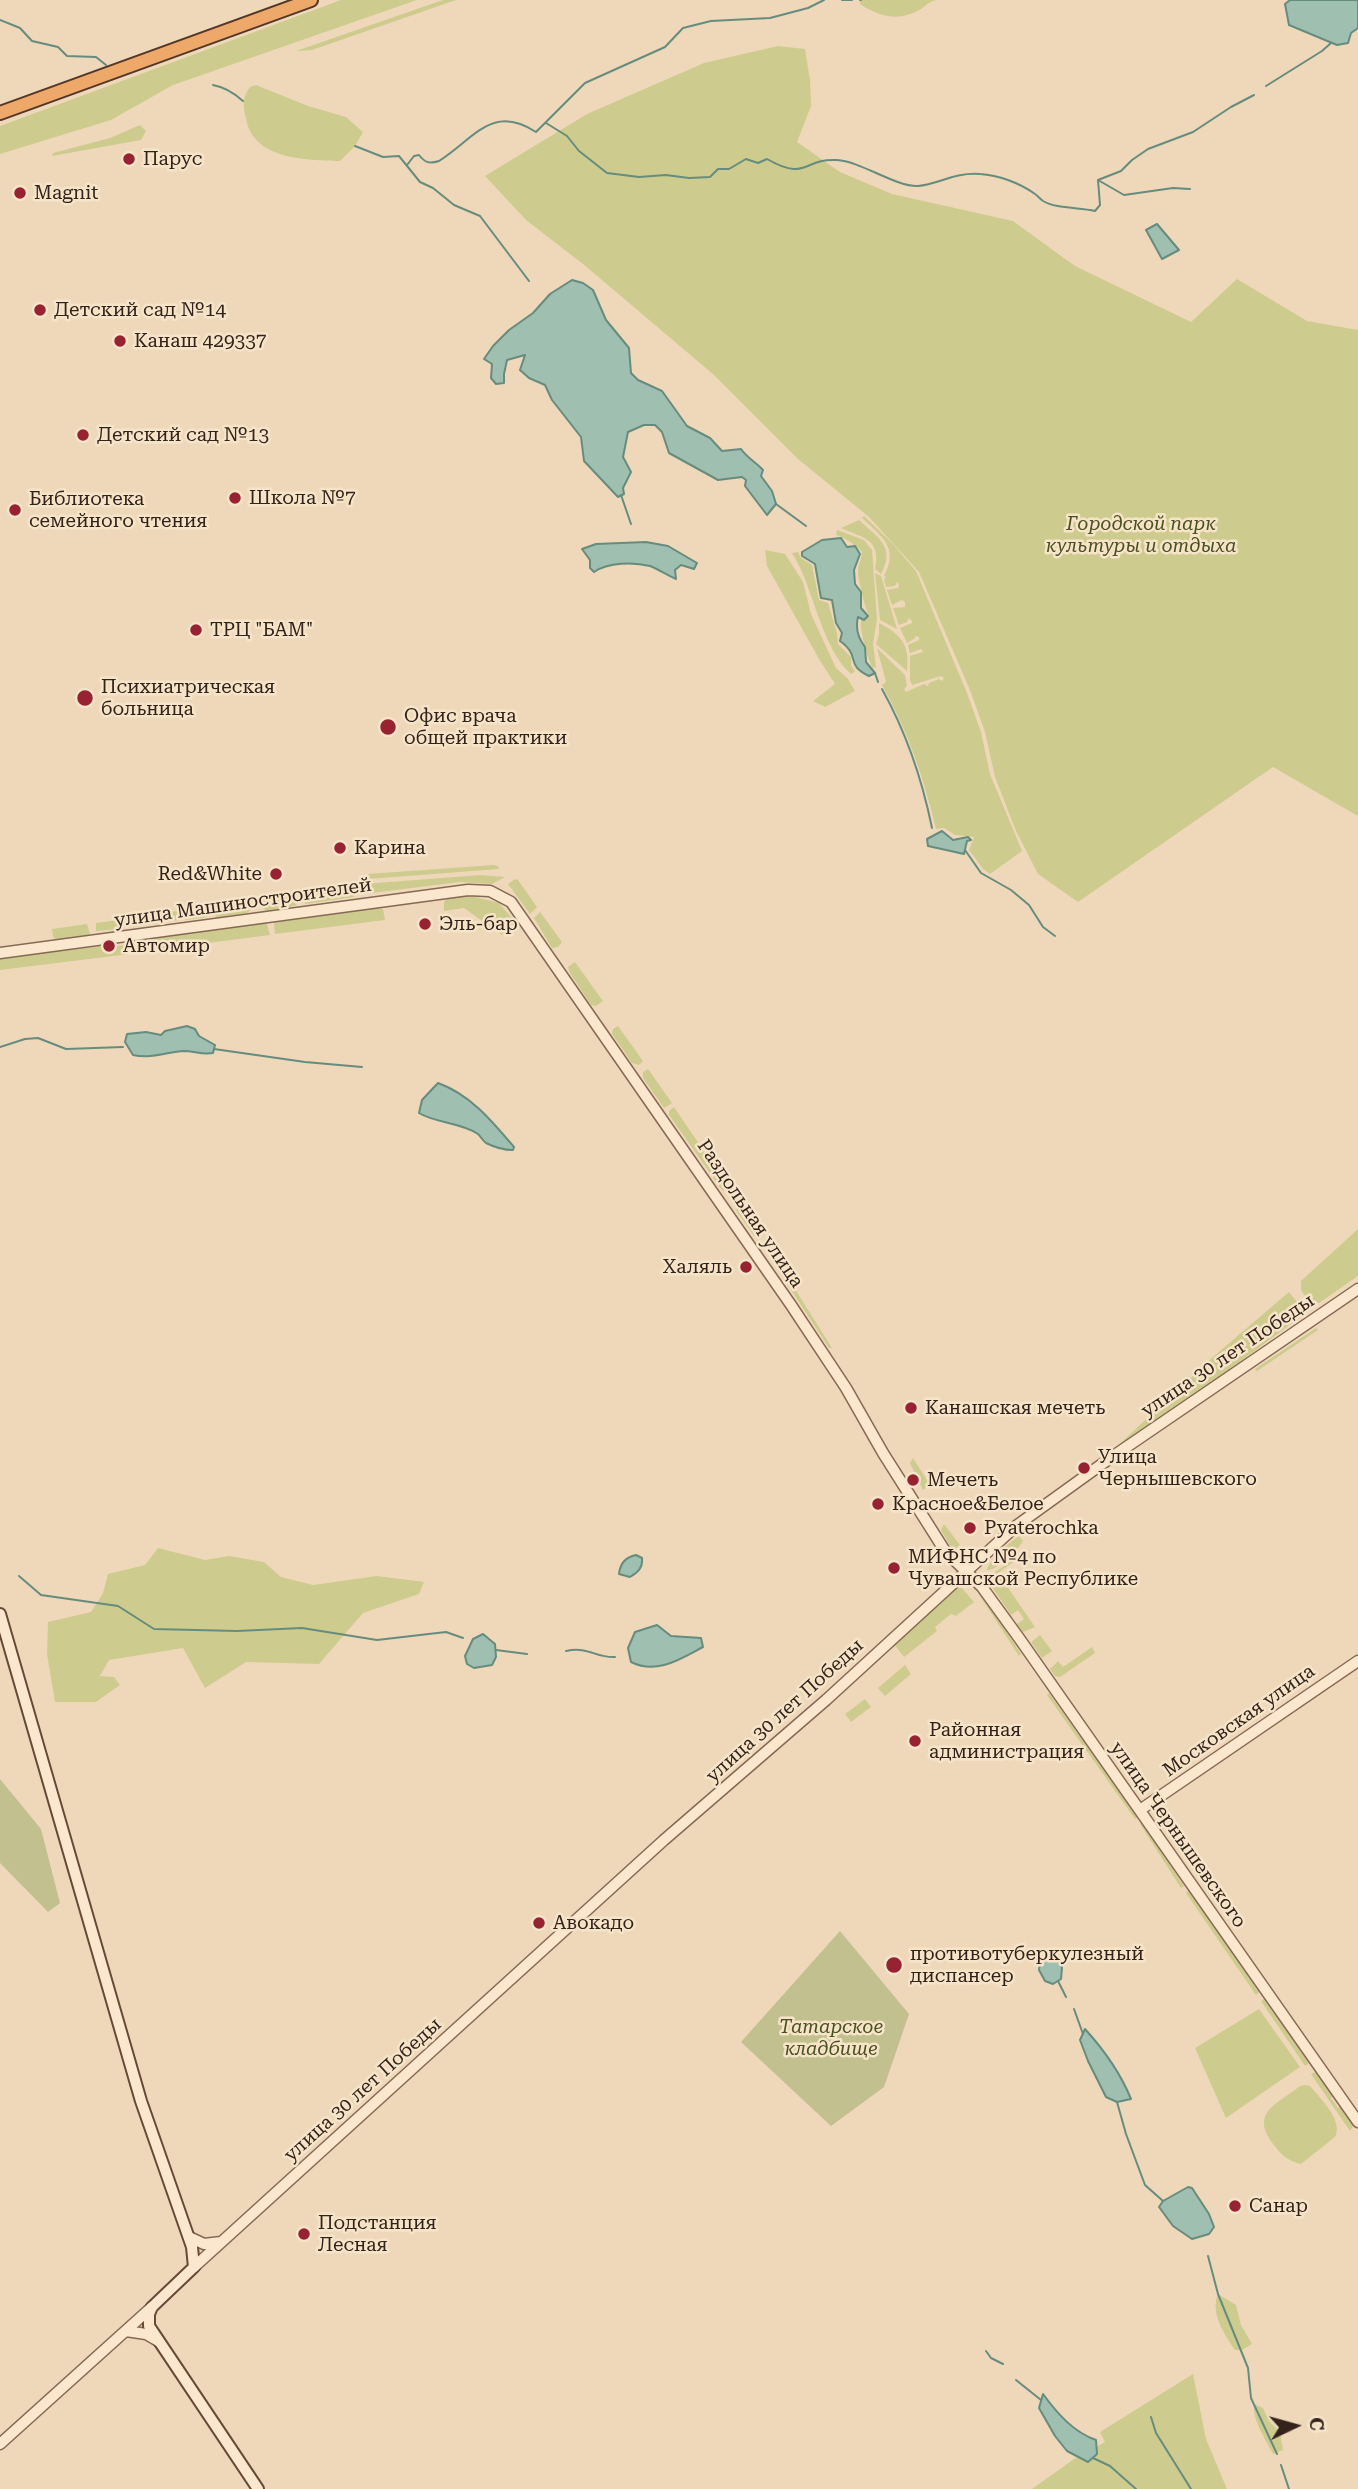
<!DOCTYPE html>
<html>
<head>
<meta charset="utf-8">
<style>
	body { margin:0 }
	#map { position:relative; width:1358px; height:2489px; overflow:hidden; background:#efd8ba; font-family:"Roboto Serif",serif }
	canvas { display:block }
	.north { position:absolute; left:1260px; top:2391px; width:70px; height:70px; -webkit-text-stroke:5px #f6e4c9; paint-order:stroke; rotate:85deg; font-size:19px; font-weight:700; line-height:28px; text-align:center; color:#34231a }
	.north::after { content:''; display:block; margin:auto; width:24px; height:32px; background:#34231a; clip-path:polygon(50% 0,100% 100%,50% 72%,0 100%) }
</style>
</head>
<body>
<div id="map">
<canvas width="1358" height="2489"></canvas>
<div class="north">С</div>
</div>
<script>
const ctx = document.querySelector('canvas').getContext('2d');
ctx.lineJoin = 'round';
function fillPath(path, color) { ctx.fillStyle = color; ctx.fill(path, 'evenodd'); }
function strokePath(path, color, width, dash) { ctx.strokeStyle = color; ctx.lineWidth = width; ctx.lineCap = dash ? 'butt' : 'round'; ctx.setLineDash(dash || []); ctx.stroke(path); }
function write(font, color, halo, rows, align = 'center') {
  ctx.font = font + ' "Roboto Serif",serif'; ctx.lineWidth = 5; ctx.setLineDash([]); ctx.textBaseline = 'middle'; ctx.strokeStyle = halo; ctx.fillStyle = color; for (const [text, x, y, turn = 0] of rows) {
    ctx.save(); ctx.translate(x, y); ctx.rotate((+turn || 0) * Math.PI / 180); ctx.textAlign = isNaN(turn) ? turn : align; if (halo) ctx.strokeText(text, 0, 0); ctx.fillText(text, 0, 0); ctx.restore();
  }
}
fillPath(new Path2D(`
	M341,0h76l-244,85 -62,35 -111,34v-28z
	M443,0h13l-144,50 -16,1z
	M859,0h77c-8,2 -9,5 -15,9 -22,13 -40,8 -60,-4z
	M778,46l27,3 5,31 1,26 -14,36 43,30 52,22 121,27 62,45 116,56 46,-43 70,42 51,9v486l-85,-49 -195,135 -40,-28 -22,-43 -21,-54 -10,-45 -15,-42 -51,-118 -50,-55 -71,-58 -84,-84 -131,-111 -57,-44 -41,-44 102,-62 117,-51z
	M256,85l52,21 38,11 17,15 -8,14 -15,15c-34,-1 -86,-1 -94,-42 -3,-13 -4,-21 4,-32z
	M140,125l6,6 -5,9 -89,16 1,-3 57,-15z
	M864,516l29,28 23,27 51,122 14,39 9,42 32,77 -32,23 -7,-5 -14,-19 5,-13 -19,-2 -11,-7 -8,1c-12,-50 -28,-98 -54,-144l4,-3 -9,-34 28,27 2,11 -3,3 2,3 18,-8 4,2 1,-3 10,-4 3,2 2,-3 -3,-2 -29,9 -2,-5v-24l13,-4 -2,-3 -11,4 -2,-8 11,-5v-3l-3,-1 -2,3 -7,4 -7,-15 12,-5v-2l-3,-3 -2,4 -8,3 -6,-17 12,-1v-5l-3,-2 -10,5 -5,-15 11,-2 1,-3 -2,-3 -2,4 -9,1 -2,-7 2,-3 -2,-1c15,-29 -2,-39 -22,-58z
	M859,520c19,18 37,26 22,54l-6,-5c6,-30 -11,-31 -34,-41z
	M837,530l27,10 8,10 5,69 -4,25 3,23 -3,1c-5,-6 -14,-40 -12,-48l4,1 4,-6c-4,-6 -12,-39 -11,-46 1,-7 4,-11 4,-17 -3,-5 -20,-16 -26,-17z
	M765,550l20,4 18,28 8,32 25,54 12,11 7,12 -30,16 -12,-6 22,-17 -16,-25 -52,-93z
	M798,552l3,6 11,7 7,35 9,3 9,30 1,11 13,13v8l4,7 -4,2c-30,-26 -37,-87 -59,-121z
	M875,573l6,3 16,53 -17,-9z
	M879,623c22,11 31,22 28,48l-31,-27 3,-10z
	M493,865l5,1 1,3 -131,10v-5z
	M481,875l24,2 -13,7 -32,-2 -96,12 -1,-10z
	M515,879l3,1 19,27 -7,7 -22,-30z
	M353,885l1,12 -48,7 -3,-2 -2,-9z
	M295,894l2,10 -3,2 -28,5 -5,-5 -1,-8z
	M467,895l32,8 17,20 -14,12 -38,-27 -20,3v-9l4,-5z
	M252,900l1,8 -6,5 -29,5 -5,-4 -1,-8z
	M206,907l2,10 -23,3v-5l5,-1v-4z
	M378,908l5,1 2,11 -110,14 -1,-11 4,-1z
	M178,911l1,9 -47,7 -1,-10z
	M540,912l22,30 -4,5 -6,1 -18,-30z
	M126,919v5h-6l1,5 -25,2v-8z
	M264,923l3,1 3,11 -124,16 -2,-7 3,-5z
	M87,924l3,10 -4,3 -29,3 -4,-3 -1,-8z
	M134,944l2,1 2,8 -138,17v-12l103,-12 7,4 6,-4z
	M575,962l28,39 -7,5 -5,-1 -21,-32 -2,-6z
	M618,1026l25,35 -4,4 -7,-2 -20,-29 1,-5z
	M648,1069l24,34 -8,5 -21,-30v-6z
	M674,1107l55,81 -3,3 -4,-1 -53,-75v-4z
	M741,1201l20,34 -7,1 -18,-26z
	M1358,1229v47l-39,27h-9l-9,-13v-9z
	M783,1270l49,78h-3l-49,-75z
	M1289,1292l13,16 1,7 -124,92 -67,44 102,-95z
	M1316,1328l2,2 -61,41 -2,-2z
	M913,1458l17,27 -7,5 -13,-27z
	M944,1524l16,21 -7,6 -12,-21z
	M1019,1536l4,5c-7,11 -23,28 -36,29 1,-9 23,-28 32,-34z
	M158,1548l47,12 24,-4 35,6 17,15 32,8 64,-9 47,6 -5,12 -56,19 -44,51 -73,-2 -41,26 -22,-40 -74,12 -9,16 14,1 6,8 -24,17h-41l-8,-48 1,-32 43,-10 12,-19 5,-19 37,-9z
	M1014,1559l1,2 -17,12 37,54 -12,5 -6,-8 7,-5 -6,-9 -7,5 -21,-31 5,-12z
	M958,1587l4,1 12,14 -18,14 -5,-2 -16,13 2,4 -33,26 -10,-13z
	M981,1592l40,62 -2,2 -41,-63z
	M1040,1635l12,16 -10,7 -11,-16z
	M1092,1647l3,6 -35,24 -5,-1 -5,-7 8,-8 5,6z
	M905,1665l6,9 -26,22 -7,-8z
	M1049,1693l89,124 -3,2 -88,-124z
	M865,1699l6,8 -20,15 -6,-8z
	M1142,1823l42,63 -3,2 -41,-64z
	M1190,1889l69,103 -3,3 -70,-102z
	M1264,1999l45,64 -4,3 -44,-65z
	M1259,2009l41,58 -74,51 -31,-70z
	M1315,2072l18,24 -2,2 7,10 2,-1 13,19 -3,5 -39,-57z
	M1305,2085l5,1c10,12 34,35 25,51l-34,27c-13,-3 -20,-9 -27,-19 -25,-32 2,-40 26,-59z
	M1218,2294l18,11 5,20 11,19 -10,6h-7c-11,-16 -25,-37 -17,-56z
	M1193,2374l13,65 21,50h-195l42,-30 31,-17 -5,-10z
	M1254,2404l9,4 6,13 11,11 3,18 -10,4c-7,-14 -21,-34 -19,-50z`), '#cdcc8e');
fillPath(new Path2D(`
	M0,1779l41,50 19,74 -12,9 -48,-49z
	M840,1931l69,83 -25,73 -53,39 -90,-84z`), '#c1c08e');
const water = new Path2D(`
	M1290,0h68v28l-7,5 -3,10 -11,2 -48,-20 -4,-21z
	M1157,224l22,26 -17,9 -16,-29z
	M572,280l11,3 10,7 13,30 23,28 2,25 7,7 24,11 25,35 23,12 12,13 19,-2c6,9 15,13 22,21l-2,6 11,15 4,13 -9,11 -22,-29 1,-6 -4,-3 -24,3 -49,-27 -7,-21 -7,-7h-11l-16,7 -5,25 8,15 -8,16 1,6 -6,3 -34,-36 -3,-24 -29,-37 -7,-15 -16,-7 -9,-8 5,-15 -18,5 -3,14v9l-8,1 -5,-6 1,-14 -8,-5 9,-13 16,-16 24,-17 17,-19z
	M841,538l6,9 8,-1 5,8 -6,16 1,14 6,8v16l7,8 -4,4 -6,-3c-3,12 0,21 7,30l1,15 9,11 -6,3c-25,-12 -7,-19 -29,-35l2,-8 -6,-10 -4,-23 -11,-2 -6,-34 -13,-8v-4l20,-12z
	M646,542l22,4 29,17 -3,6 -13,-4 -6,5 1,9c-9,-4 -18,-10 -26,-13 -16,-4 -42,-4 -56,6l-4,-4v-8l-8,-11 14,-5z
	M942,831l11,9 15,-3 3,3 -4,1 -3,13 -36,-8 -1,-7z
	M187,1026l8,3 4,7 16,9 -2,8c-11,2 -19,-2 -29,-2 -17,1 -33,8 -51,4l-8,-13 2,-8 19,-2 15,3 4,-4z
	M438,1083c33,12 54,38 76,64l-1,3c-9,0 -19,-3 -27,-7 -3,-2 -5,-6 -8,-9 -15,-11 -43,-11 -59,-21l3,-13z
	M636,1555l6,3c1,10 -4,14 -12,19l-11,-3c1,-11 7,-17 17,-19z
	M657,1625l14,11 30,2 2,9c-23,12 -46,28 -72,15l-3,-14 7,-16z
	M483,1634l12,10 1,13 -4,8 -18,3 -7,-4 -2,-8 8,-17z
	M1048,1955h6l8,12 -1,12 -8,5 -8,-3 -6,-11 1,-8z
	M1085,2029c20,22 35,43 46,70l-14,3 -11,-5 -18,-36 -8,-21z
	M1188,2187l4,1 17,26 5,13 -5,7 -17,5 -19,-13 -14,-19 4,-6z
	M1043,2394c14,19 30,38 53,46l1,14 -9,8 -21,-11 -12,-15 -16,-28z`);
fillPath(water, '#9fbfb1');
strokePath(water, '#668c7e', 2);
strokePath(new Path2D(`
	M842,0h10
	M860,0h1
	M0,20l20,8 12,13 26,6 9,9 29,1 10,8
	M213,85c12,2 21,8 30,16
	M1266,86l56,-35 9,-8
	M546,123l21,13 12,15 28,22 32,4 27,-2 23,3 21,-1 8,-8h11l17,-10 12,4 9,-4c40,23 36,-1 70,1 23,1 59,27 81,26 21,-2 37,-14 62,-12 18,1 40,9 55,20 3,2 5,5 8,7 13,8 37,6 52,10l5,-6 -2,-25 23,-9 11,-11 16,-11 45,-17 38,-25 23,-12
	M355,146l28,11 16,-1 21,26 13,6 21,17 26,11 49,65
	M407,165l7,-9 5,-1c6,8 11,9 20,6 35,-22 53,-58 97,-29l49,-49 80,-36 18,-19 28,-7 59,-3 38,-10 16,-8
	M1098,180l26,15 49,-7 17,1
	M621,495l10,29
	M776,504l30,22
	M875,673l3,9
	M882,689c24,43 40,90 50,139
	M965,850l16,23 30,17 18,15 14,22 12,9
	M0,1047l25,-8 13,-1 28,11 57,-2
	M214,1049l91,13 57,5
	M19,1576l22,19 77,11 36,23 83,2 65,-3 75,12 69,-8 17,6
	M496,1650l31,4
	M566,1651c23,-5 29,7 49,6
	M1058,1981l8,16
	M1074,2009l9,25
	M1117,2102l9,32 19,51 18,16
	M1208,2256l10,38 30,74 3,30 26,56
	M986,2351l5,7 12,6
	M1016,2380l25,20
	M1151,2417l5,16 35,56
	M1093,2458l17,8 26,23
	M1281,2465l8,24`), '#668c7e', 2);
const tertiary = new Path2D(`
	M0,953l468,-63 22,1 21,11 280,403 55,83 37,65 62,98 37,36 37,51 339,484
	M1140,1810l218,-149
	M189,2237l15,7 17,-2
	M194,2267l470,-427 162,-140 190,-174 93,-67 249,-170
	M126,2331l20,3 12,7
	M0,2444l152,-137`);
const secondary = new Path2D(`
	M0,1614l141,487 51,146 2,20 -42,40 -3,7v12l109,163`);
const trunk = new Path2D(`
	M0,113l311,-113`);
strokePath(tertiary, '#866854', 13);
strokePath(secondary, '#674937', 14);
strokePath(trunk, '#533729', 16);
strokePath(tertiary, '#fae7cd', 10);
strokePath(secondary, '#fae7cd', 10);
strokePath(trunk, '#eea869', 12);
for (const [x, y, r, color] of [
	[129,159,7,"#972232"],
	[20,193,7,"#972232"],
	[40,310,7,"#972232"],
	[120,341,7,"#972232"],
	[83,435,7,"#972232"],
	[235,498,7,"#972232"],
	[15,510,7,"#972232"],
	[196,630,7,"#972232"],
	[85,698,9,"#972232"],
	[388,727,9,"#972232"],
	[340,848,7,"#972232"],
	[276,874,7,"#972232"],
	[425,924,7,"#972232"],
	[109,946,7,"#972232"],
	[746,1267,7,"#972232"],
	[911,1408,7,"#972232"],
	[1084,1468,7,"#972232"],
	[913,1480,7,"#972232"],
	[878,1504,7,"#972232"],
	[970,1528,7,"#972232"],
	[894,1568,7,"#972232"],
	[915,1741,7,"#972232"],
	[539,1923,7,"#972232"],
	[894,1965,9,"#972232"],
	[1235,2206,7,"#972232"],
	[304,2234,7,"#972232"]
]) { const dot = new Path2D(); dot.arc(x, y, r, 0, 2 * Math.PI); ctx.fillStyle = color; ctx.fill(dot); strokePath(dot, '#f6e4c9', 2.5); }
write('19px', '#34231a', '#f6e4c9', [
	["Парус",143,159],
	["Magnit",34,193],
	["Детский сад №14",54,310],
	["Канаш 429337",134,341],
	["Детский сад №13",97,435],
	["Школа №7",249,498],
	["Библиотека",29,499],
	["семейного чтения",29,521],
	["ТРЦ \"БАМ\"",210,630],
	["Психиатрическая",101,687],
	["больница",101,709],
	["Офис врача",404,716],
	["общей практики",404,738],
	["Карина",354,848],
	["Red&White",262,874,"right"],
	["Эль-бар",439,924],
	["Автомир",123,946],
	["Халяль",732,1267,"right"],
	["Канашская мечеть",925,1408],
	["Улица",1098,1457],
	["Чернышевского",1098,1479],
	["Мечеть",927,1480],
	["Красное&Белое",892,1504],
	["Pyaterochka",984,1528],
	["МИФНС №4 по",908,1557],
	["Чувашской Республике",908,1579],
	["Районная",929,1730],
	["администрация",929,1752],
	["Авокадо",553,1923],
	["противотуберкулезный",910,1954],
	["диспансер",910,1976],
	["Санар",1249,2206],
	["Подстанция",318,2223],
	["Лесная",318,2245]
], 'left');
write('italic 19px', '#4b521f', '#f6e4c9', [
	["Городской парк",1141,524],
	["культуры и отдыха",1141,546],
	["Татарское",831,2027],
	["кладбище",831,2049]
]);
write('19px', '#34231a', '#f6e4c9', [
	["улица Машиностроителей",243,903,-8],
	["Раздольная улица",750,1214,56],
	["улица 30 лет Победы",1228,1356,-34],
	["улица 30 лет Победы",785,1711,-42],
	["Московская улица",1239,1721,-35],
	["улица Чернышевского",1178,1835,55],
	["улица 30 лет Победы",363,2090,-42]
]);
</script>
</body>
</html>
